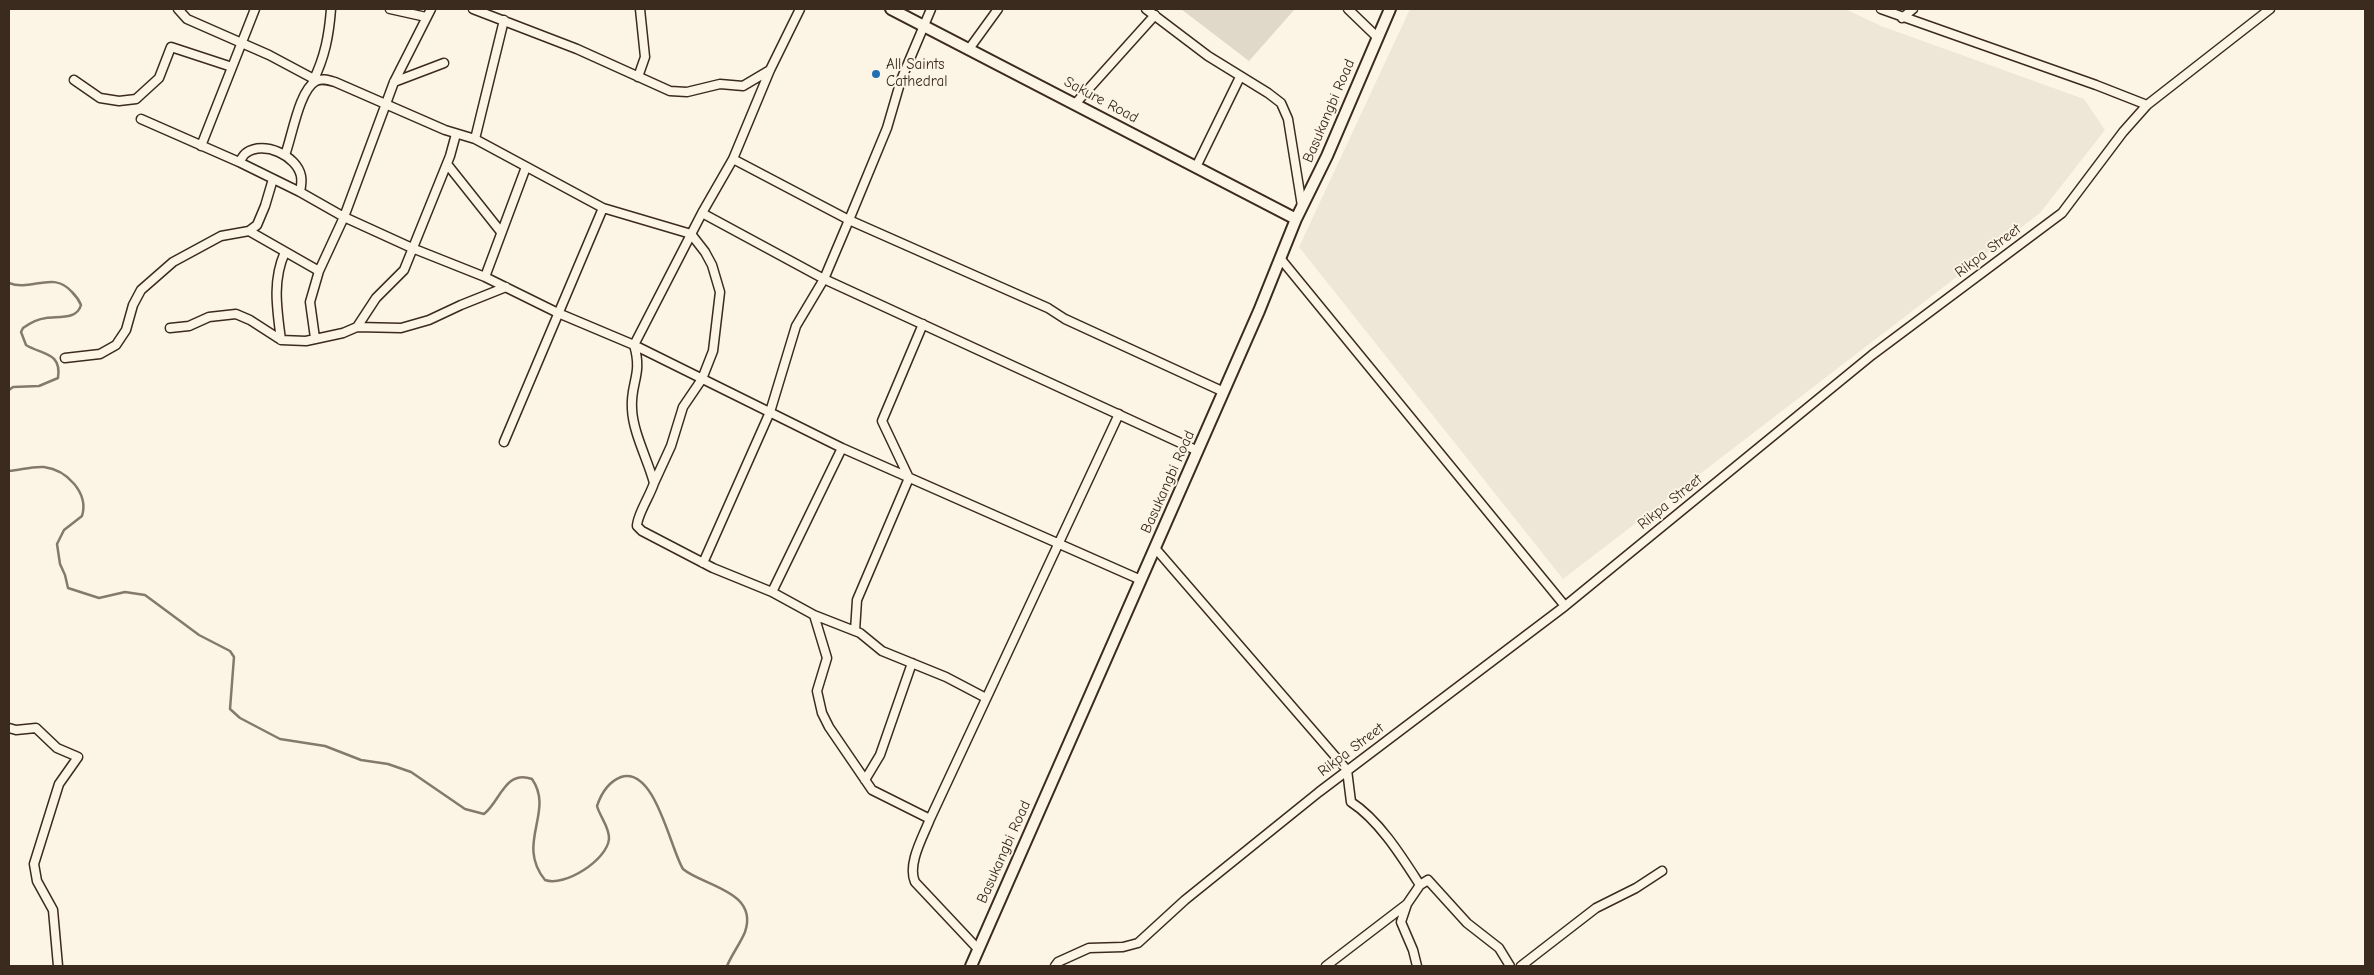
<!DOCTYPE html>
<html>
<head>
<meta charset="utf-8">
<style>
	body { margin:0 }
	#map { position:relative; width:2374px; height:975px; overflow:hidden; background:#fcf5e5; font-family:"Comic Neue",sans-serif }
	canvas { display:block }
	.frame { position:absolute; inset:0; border:10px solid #3b2a1e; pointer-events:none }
</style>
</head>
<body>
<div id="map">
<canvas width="2374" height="975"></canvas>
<div class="frame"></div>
</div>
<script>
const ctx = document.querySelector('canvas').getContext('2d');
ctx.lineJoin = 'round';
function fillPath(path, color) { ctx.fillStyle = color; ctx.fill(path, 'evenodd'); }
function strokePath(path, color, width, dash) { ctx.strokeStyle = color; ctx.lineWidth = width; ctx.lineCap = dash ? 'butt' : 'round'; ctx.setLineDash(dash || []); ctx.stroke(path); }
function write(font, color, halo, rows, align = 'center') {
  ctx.font = font + ' "Comic Neue",sans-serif'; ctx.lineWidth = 4; ctx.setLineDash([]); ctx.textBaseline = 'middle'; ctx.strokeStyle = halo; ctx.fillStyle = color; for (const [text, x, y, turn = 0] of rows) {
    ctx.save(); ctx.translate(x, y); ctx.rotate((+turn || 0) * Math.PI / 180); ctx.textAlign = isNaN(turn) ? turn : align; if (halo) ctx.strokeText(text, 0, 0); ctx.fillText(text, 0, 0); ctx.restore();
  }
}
fillPath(new Path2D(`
	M1410,9h435l36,17 203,73 21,31 -65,83 -477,366 -264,-332z`), '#eee6d6');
fillPath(new Path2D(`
	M1181,9h114l-46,52z`), '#e0d8c8');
strokePath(new Path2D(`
	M9,283c22,9 44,-13 63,9 4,4 7,8 9,13 -4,15 -23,11 -35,13 -8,1 -16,5 -23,10l-2,4 5,13c16,10 36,7 32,33l-19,8 -26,1 -4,3
	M9,471c12,-1 23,-5 35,-4 23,3 45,26 38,49l-18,14 -7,14 3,20 5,11 3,13 31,10 26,-6 20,3 54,40 31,16 4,6 -4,52 10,9 40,21 45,7 36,14 27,4 23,8 54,37 19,5c16,-12 21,-45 48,-35 23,33 -17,64 13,101 20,7 62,-20 64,-41 1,-11 -9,-22 -12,-33 4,-12 11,-24 24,-29 34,-11 49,71 62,92 20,17 76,22 62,63 -5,12 -13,22 -18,34`), '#85796b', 2.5);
const street = new Path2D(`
	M178,9l9,10 82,36 45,24
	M390,9l36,8
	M473,9l104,40 93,42 17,1 33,-8 23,2 27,-16
	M800,9l-30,61 -37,89 -31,54 -68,132c9,30 -4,38 -2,64 1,24 16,51 22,74 -4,13 -17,32 -17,43l5,5 71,37 59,24 42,23 46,18 22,18 64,26 40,21
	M1146,9l62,47 60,37 13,10 7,16 14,87
	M1348,9l29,28
	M1881,9l215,76 51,20
	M1902,18l11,-9
	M969,49l29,-40
	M638,77l7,-20 -5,-48
	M74,80l26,18 19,3 17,-2 23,-21 12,-31 61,20
	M313,81c12,-24 16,-46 18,-72
	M394,82l50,-19
	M1075,104l80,-89
	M141,119l98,43 61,30 44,25 68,31 73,29 73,36 76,32 208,103 299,132
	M475,139l29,-119
	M201,146l54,-137
	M285,155c7,-18 14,-65 31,-74 6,-3 12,-1 19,1l110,48 30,9 128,69 88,26 14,18 7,13 8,27 -7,59 -11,28 -19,28 -12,39 -17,37
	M733,159l116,61 199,88 17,11 159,73
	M239,162c2,-2 4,-7 7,-9 18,-13 51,3 55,23 1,5 0,11 -1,16
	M447,164l54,68
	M1196,167l44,-90
	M702,213l122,66 374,172
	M249,231l70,40
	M1280,258l285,348
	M485,277l41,-110
	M357,327l19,-29 28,-28 46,-114 6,-22
	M170,328l19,-2 20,-9 27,-3 14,6 31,20 25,1 37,-8 14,-6 44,1 28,-8 32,-15 45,-18
	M315,338l-5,-36 9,-31 25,-54 50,-135 37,-73
	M281,340c-4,-31 -9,-59 4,-88
	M65,358l35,-4 16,-9 10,-15 7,-25 8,-15 32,-28 48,-26 28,-5 8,-6 8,-19 8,-27
	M504,442l99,-234
	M1155,548l192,222 4,32c28,18 51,55 69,83l-13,19 -6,18 12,28 4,16
	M703,563l67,-151 26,-86 28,-47 25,-59 38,-92 14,-48 30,-71
	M772,592l70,-144
	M814,615l13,43 -10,33 5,22 7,14 43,63 58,29c-7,18 -23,45 -15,63l63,67
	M855,631l2,-31 52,-122 -27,-57 41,-97
	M9,728l7,2 20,-2 21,20 21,9 -19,27 -25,80 3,17 16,29 5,56
	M865,780l15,-25 32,-92
	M930,819l189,-405
	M1420,885l8,-5 39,43 32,25 11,18
	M1055,966l3,-4 31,-14 34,-1 15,-4 47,-43 134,-108 246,-186 307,-251 190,-142 61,-81 24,-27 123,-96
	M1326,966l81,-62
	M1521,966l75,-58 40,-20 26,-17`);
const secondary = new Path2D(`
	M891,9l405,210
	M971,966l288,-655 37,-92 31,-63 63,-147`);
strokePath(street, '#3b2a1e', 11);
strokePath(secondary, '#3b2a1e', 14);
strokePath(street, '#fcf5e5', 8);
strokePath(secondary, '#fcf5e5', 10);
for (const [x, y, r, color] of [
	[876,74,5,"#1f6fb2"]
]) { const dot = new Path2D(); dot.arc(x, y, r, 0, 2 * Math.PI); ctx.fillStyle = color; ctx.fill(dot); strokePath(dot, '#fcf5e5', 2); }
write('15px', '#3b2a1e', '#fcf5e5', [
	["All Saints",886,65],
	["Cathedral",886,82]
], 'left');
write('15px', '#3b2a1e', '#fcf5e5', [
	["Sakure Road",1101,100,28],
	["Basukangbi Road",1329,111,-67],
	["Rikpa Street",1988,251,-37],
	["Basukangbi Road",1168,482,-66],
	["Rikpa Street",1670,502,-39],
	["Rikpa Street",1351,750,-37],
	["Basukangbi Road",1004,852,-66]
]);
</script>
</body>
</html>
